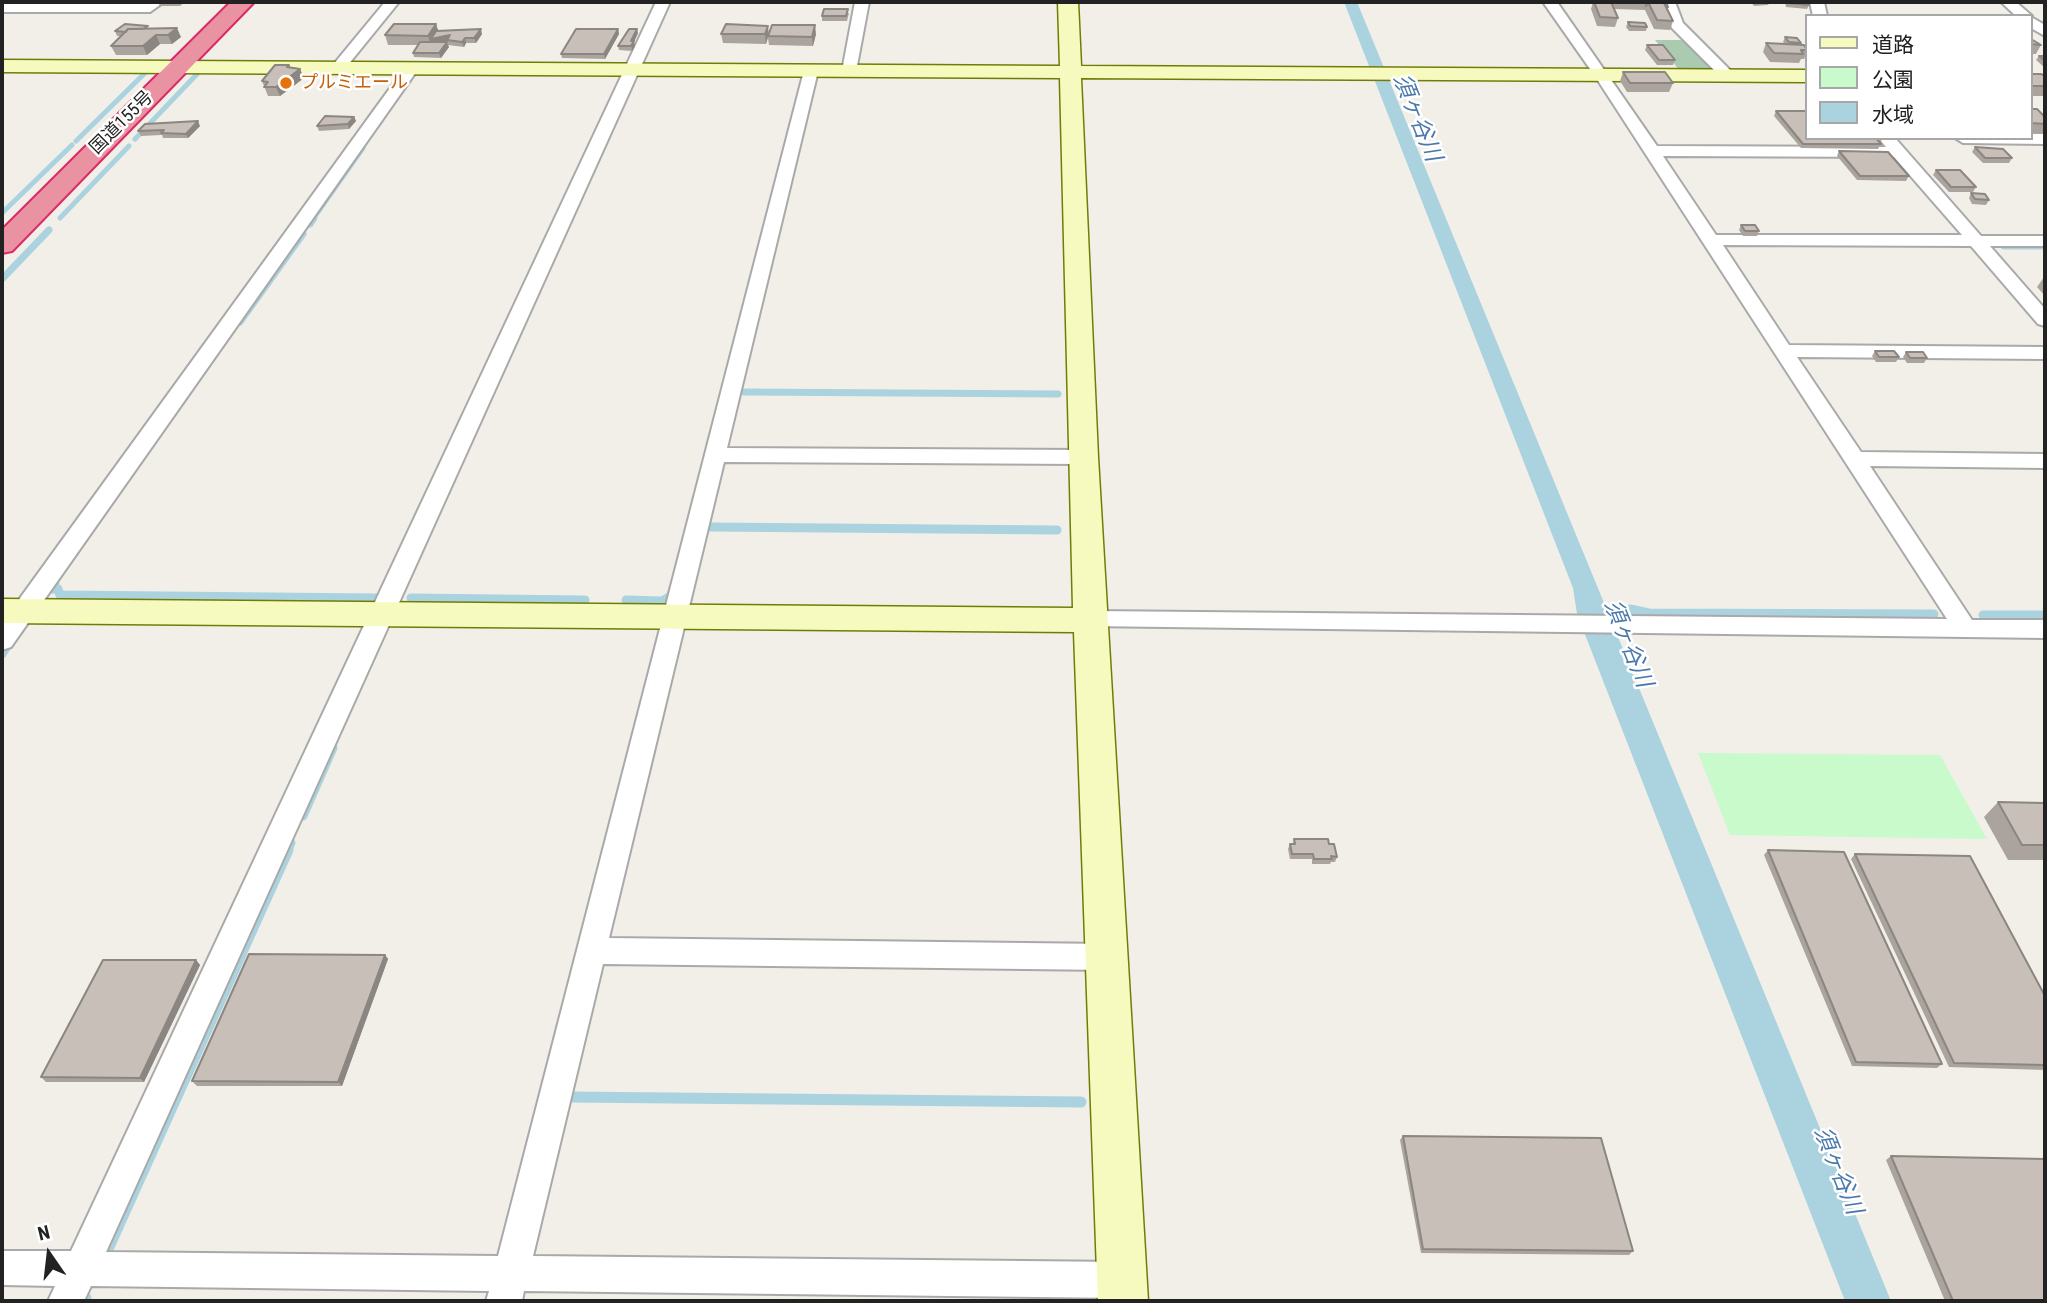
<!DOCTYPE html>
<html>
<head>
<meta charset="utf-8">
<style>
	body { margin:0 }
	#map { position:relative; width:2047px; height:1303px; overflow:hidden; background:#f2efe9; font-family:"Roboto Condensed","Noto Sans JP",sans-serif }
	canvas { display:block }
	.frame { position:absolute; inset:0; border:4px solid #222; pointer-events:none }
	.legend { position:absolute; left:1805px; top:14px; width:228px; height:126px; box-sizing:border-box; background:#fff; border:2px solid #a7a7a7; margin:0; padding:9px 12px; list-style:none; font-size:21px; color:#222 }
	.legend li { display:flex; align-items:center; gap:14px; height:35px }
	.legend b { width:35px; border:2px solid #a7a7a7 }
	.north { position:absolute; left:14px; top:1219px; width:70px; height:70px; -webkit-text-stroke:5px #fff; paint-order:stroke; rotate:346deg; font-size:19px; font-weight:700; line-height:28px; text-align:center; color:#222 }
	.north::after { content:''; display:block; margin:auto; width:24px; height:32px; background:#222; clip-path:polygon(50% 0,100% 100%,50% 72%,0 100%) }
</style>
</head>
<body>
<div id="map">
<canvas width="2047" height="1303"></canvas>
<div class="frame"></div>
<ul class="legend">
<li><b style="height:9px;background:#f7fabf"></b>道路</li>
<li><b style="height:19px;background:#c8facc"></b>公園</li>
<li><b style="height:19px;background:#aad3df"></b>水域</li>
</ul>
<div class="north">N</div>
</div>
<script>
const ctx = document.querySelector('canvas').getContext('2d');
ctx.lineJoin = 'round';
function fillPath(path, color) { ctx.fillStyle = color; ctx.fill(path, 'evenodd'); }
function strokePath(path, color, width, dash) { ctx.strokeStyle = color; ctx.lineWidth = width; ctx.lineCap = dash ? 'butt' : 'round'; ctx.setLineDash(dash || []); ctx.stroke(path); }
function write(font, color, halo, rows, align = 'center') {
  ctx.font = font + ' "Roboto Condensed","Noto Sans JP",sans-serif'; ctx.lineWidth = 5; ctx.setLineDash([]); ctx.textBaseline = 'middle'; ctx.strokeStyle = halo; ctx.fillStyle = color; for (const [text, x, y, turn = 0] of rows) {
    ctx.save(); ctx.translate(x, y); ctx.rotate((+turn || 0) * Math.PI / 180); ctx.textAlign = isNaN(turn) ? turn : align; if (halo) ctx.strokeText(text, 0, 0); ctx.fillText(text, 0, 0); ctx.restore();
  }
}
fillPath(new Path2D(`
	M1655,40h32l29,30 -36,1z`), '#aacbaf');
fillPath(new Path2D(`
	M1698,753l242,2 47,84 -257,-4z`), '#c8facc');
fillPath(new Path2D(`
	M1344,2h13l534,1299h-46l-268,-687 -4,-26z`), '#aad3df');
strokePath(new Path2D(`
	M2,4l3,-2
	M135,139l64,-67
	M76,141l71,-70h-7
	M2,213l70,-68
	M60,218l69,-72
	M313,219l50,-71`), '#aad3df', 5);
strokePath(new Path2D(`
	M310,224l4,-6
	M2004,246h41
	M2,279l47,-49
	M240,322l63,-88
	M744,392l314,2`), '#aad3df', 7);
strokePath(new Path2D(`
	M711,527l346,3
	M55,583l-5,6h8l2,6 316,3
	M411,598l174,2
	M626,600l36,1 9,-5 2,-8
	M1630,609l19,4 285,1
	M1983,615h62
	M2,654l9,-14
	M303,816l30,-68
	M287,852l4,-9`), '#aad3df', 9);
strokePath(new Path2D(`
	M569,1097l512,5
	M109,1247l179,-397
	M85,1301l1,-3`), '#aad3df', 11);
const street = new Path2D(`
	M149,2h15l-14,10h-148v-8z
	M385,2h14l-56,69h-10v-6z
	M656,2h14l-564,1250 392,4 306,-1185 7,-4 7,4 -91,377 356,2 11,7 -11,7 -359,-2 -115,476 499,6 10,4 5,9 -5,9 -10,4 -505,-6 -70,292 589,6 12,6 6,12 -6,12 -12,6 -598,-7 -2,10h-36l3,-10 -398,-5 -7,15h-36l7,-15 -53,-1v-34h69z
	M855,2h14l-13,69 -7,4 -7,-4z
	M1543,2h14l100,144 229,1 -5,-6 2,-3h12l86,98h64v10h-55l55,63v17l-7,-2 -67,-78 -248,-1 66,100 256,2v12l-248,-2 64,95 184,2v14l-175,-2 102,154h73v18l-960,-12 -4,-6 4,-6 8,-3 854,8 -352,-543zM1663,156l231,1 68,78h-246z
	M1661,2h14l8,21 50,50v6h-10l-51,-51z
	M1810,2h14l3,14h-14z
	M2001,2h15l16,14h-16z
	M2031,17l14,8v11l-14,-8z
	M411,65l7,4 -2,3 -405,575 -9,3v-27l404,-557z
	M2031,134h14v10l-82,-1 -8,-5h76z`);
const secondary = new Path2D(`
	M1058,2h20l3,64 726,4v12l-726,-4 17,379 50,844h-50l-24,-669 -1072,-9v-24l1071,9 -13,-530 -1058,-6v-12l1058,6z`);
const highway = new Path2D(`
	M231,2h23l-242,249 -10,2v-23z`);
strokePath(street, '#a9a9a9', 4);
strokePath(secondary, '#707d05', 3);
strokePath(highway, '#dc2a67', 4);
fillPath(street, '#fff');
fillPath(secondary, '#f7fabf');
fillPath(highway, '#e892a2');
fillPath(new Path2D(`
	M158,2h27l-5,4h-20z
	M1593,2h73l2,5v3l5,11 -3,9 -16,-1 -9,-19 -31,-1 4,9 -3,9 -18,-1 -6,-17z
	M1751,2h19l-2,3 -14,1z
	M1785,2h23l1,3 -2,4 -21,-2z
	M849,13l-2,8h-25v-5z
	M1628,22l19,5 -1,4h-17l-3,-4z
	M436,24l2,7 44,3 -6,9h-10l-2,4 -16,-2 -1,-4 -8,1 10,5 -8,11 -27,-1 -1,-4 6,-8h-31l-3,-10z
	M149,29l32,8 -9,7h-12l-13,11h-31l-5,-9 10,-10h-4l-2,-5z
	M618,29l1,5 -14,25 -43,-1 -1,-4z
	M638,33l-4,9 1,4 -3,5 -13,-1 -1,-4z
	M769,33l47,1 -3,12 -44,-1 -1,-7 -2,6 -43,-1 -2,-9z
	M1785,37l16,6 -1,2 7,4v4l-3,6h-3l-2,4 -29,-1 -7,-10 3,-9 19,1 -2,-2z
	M2031,39l10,6 -5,9h-5z
	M1647,45l28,15 -2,5h-16l-12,-15z
	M2039,56h6v12l-9,-8z
	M289,65l1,3 10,1 4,9 -24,18h-12l-6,-15z
	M1623,72l50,11 -4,9h-42l-7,-11z
	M2031,74l14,12v10h-14z
	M2031,109l14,7v17h-14z
	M1776,111l105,33 -3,5 -77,-1 -27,-32z
	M354,117l2,4 -7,8 -30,2 -2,-5z
	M200,126l-12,12h-25l-1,-3 -21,1 -3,-5z
	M1975,147l37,11 -3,5h-26l-11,-11z
	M1839,151l70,25 -3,5 -49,-1 -20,-24z
	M1936,170l40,17 -3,5h-24l-16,-17z
	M1971,193l18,7 -3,5 -14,-1 -3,-6z
	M1741,225l18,6 -2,5h-14l-4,-6z
	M2044,277h1v19l-8,-9z
	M1875,351l24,6 -3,5h-20l-4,-6z
	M1906,352l21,6 -3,5h-17l-4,-6z
	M1998,802l47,1v57h-37l-24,-43z
	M1294,839l35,5 8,13 -2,5h-4l-1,2h-18v-5h-22l-2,-10 2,-5h3z
	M1768,850l174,214 -5,4 -85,-2 -88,-211z
	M1855,854l190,142v74l-96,-3 -98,-208z
	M385,955l3,4 -46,127h-145l-5,-5z
	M196,960l4,5 -56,117h-98l-5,-5z
	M1403,1136l230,115 -4,4 -208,-2 -21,-113z
	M1891,1156l154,145h-100l-59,-141z`), '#aba49e');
fillPath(new Path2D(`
	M436,24l3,9 11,2 -3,6 -16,4 -3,-9z
	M815,25l1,9 -3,12 -1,-9z
	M768,26l1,9 -1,1 -2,8 -1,-10z
	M177,28l4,9 -9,7 -4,-9z
	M481,29l1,5 -6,9 -2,-5z
	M618,29l1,5 -14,25 -1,-5z
	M637,29l1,4 -4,9 1,4 -3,5 -1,-10z
	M156,35l4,9 -13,11 -4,-9z
	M465,38l1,5 -2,4 -2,-5z
	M447,42l2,5 -8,11 -2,-5z
	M289,65l3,9 8,-5 4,9 -24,18 -4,-9z
	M354,117l2,4 -7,8 -1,-5z
	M198,121l2,5 -12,12 -2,-4z
	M385,955l3,4 -46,127 -4,-4z
	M196,960l4,5 -56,117 -4,-4z`), '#8b8681');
const building = new Path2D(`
	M1594,2h17l7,16 -18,-1z
	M1647,2h19l2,5h-2l-2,-4 -16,-1 -2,4z
	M1648,2l16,1 9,18 -16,-1z
	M1787,2h21l1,3 -21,-2z
	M824,9h24l-2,7h-24z
	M1628,22l17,1 2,4 -17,-1z
	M125,24l23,2 -5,3h-15l-2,3 -11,-1z
	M394,24h42l-8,12 -43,-1z
	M726,24l42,2 -3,8h-44z
	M772,25h43l-3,12 -44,-1z
	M177,28l-9,7h-12l-13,11h-32l17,-17z
	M481,29l-7,9h-9l-3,4 -15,-2 3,-5 -19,4 5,-8z
	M576,29h42l-14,25h-43z
	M629,29h8l-6,12h3l-3,5h-13z
	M1785,37l12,1 4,5 -12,-1z
	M2031,39l10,6 -10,-1z
	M420,42h27l-8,11h-26z
	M1766,43l38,2 3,5h-6l2,4 -29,-1z
	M1647,45h16l12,15h-16z
	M2039,56h6v5z
	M275,65h14l-2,2 13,2 -24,18h-12l4,-5 -6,-1z
	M1623,72h42l8,11h-43z
	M2031,74h10l4,2v10h-14z
	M2031,109h6l8,8v7l-14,-1z
	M1776,111h31v27h69l5,6h-78z
	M325,116l29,1 -6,7 -31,2z
	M198,121l-12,13 -25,-1 3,-3 -26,1 7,-7z
	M1975,147l28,2 9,9h-27z
	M1839,151l49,1 21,24h-49z
	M1936,170h24l16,17h-25z
	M1971,193l14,1 4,6 -14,-1z
	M1741,225h14l4,6h-14z
	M1875,351h19l5,6h-20z
	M1906,352h17l4,6h-17z
	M1998,802l47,1v42h-23z
	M1294,839h34l1,5h5l3,13 -6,-1 1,3h-18l-1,-5h-21l-2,-10h5z
	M1768,850l76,2 98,212 -86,-2z
	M1855,854l115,2 75,140v69l-91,-2z
	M249,954l136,1 -47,127 -146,-1z
	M103,960h93l-56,118 -99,-1z
	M1403,1136l198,2 32,113 -210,-2z
	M1891,1156l154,3v142h-92z`);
fillPath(building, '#c7bfb8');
strokePath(building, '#8b8681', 2);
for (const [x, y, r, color] of [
	[286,83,7,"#e8710a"]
]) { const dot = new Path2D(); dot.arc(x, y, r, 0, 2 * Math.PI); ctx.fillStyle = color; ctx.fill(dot); strokePath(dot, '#fff', 2.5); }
write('18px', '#c56008', '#fff', [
	["プルミエール",300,83]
], 'left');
write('18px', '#222', '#fff', [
	["国道155号",122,123,-45]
]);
write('italic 23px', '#4a7aab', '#fff', [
	["須ヶ谷川",1416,118,68],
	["須ヶ谷川",1627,644,68],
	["須ヶ谷川",1837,1171,68]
]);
</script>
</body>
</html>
